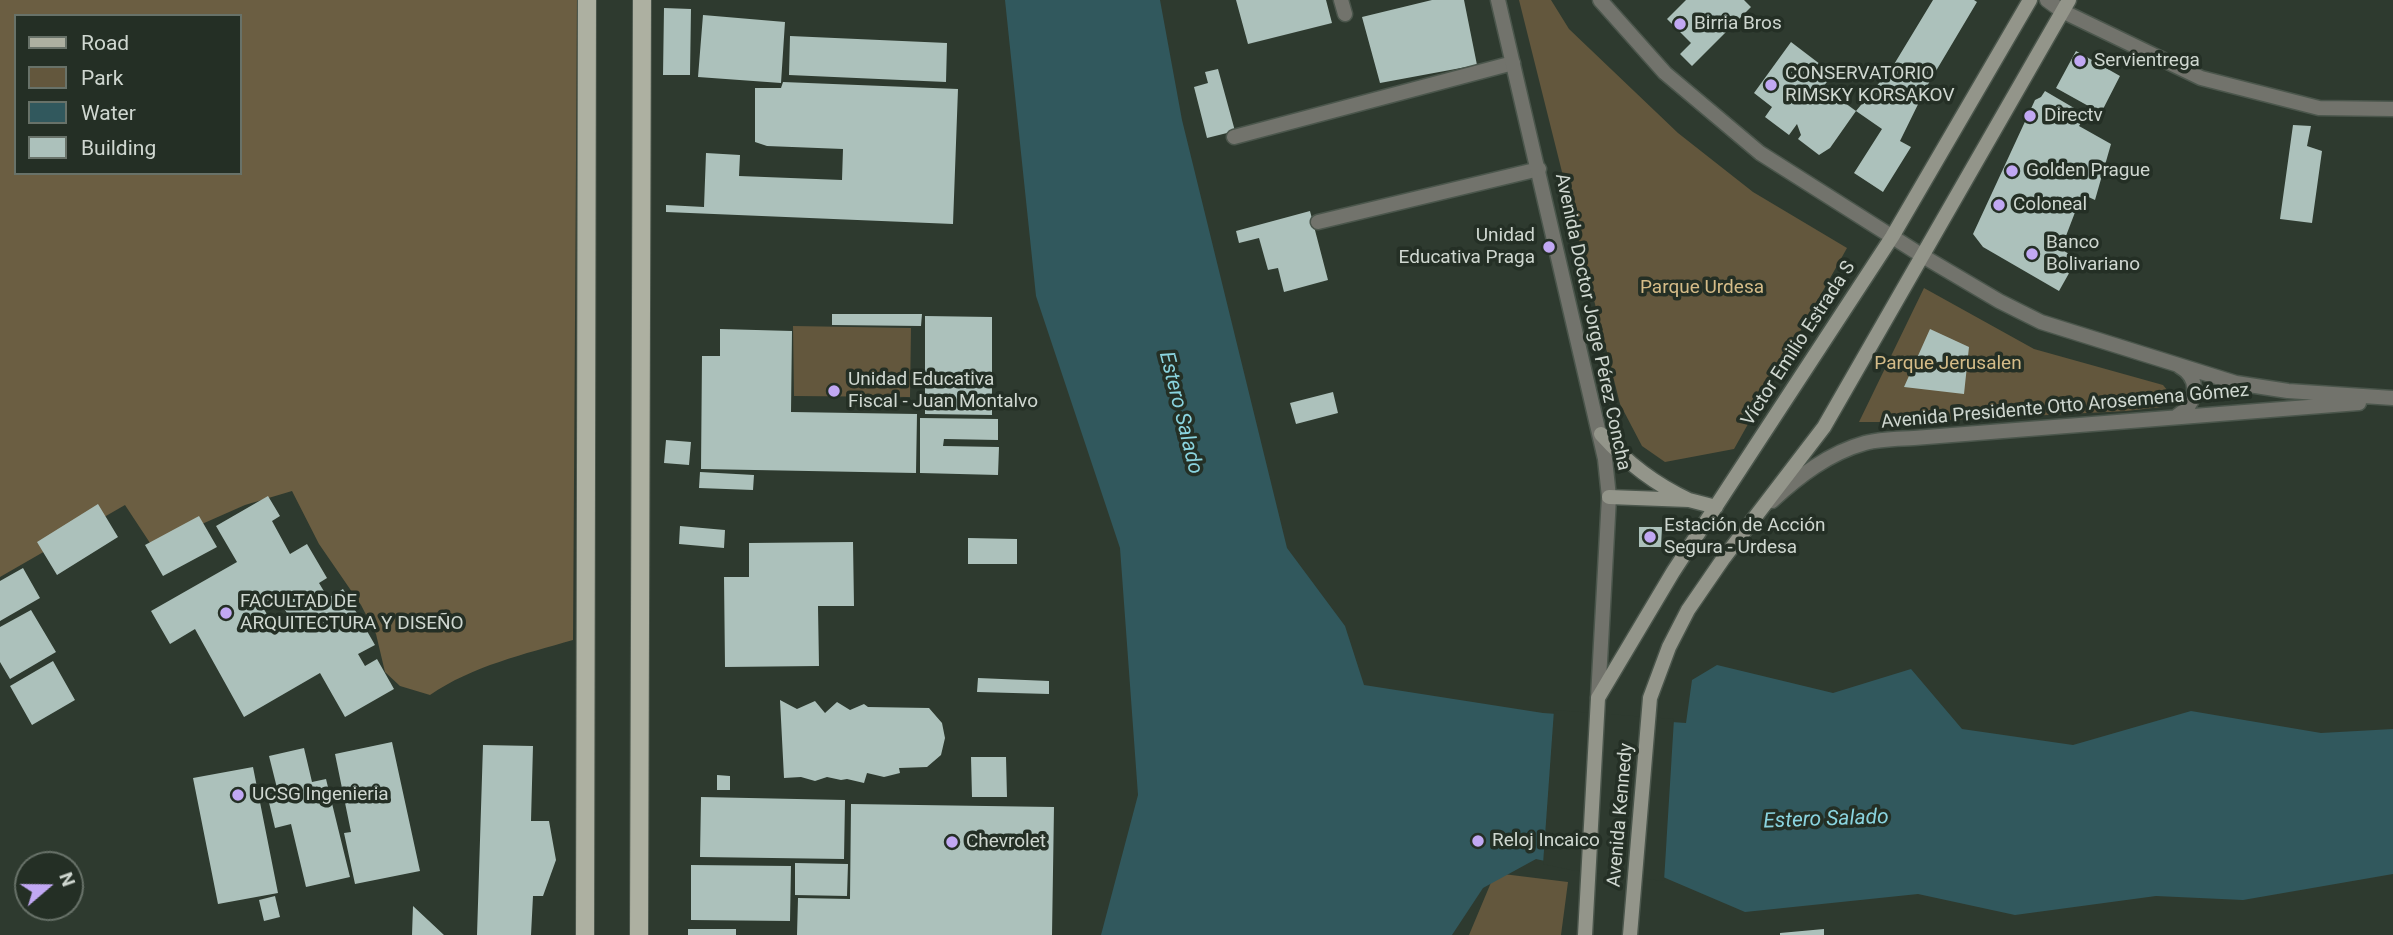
<!DOCTYPE html>
<html>
<head>
<meta charset="utf-8">
<style>
	body { margin:0 }
	#map { position:relative; width:2393px; height:935px; overflow:hidden; background:#2e3a2f; font-family:Roboto,sans-serif }
	canvas { display:block }
	.legend { position:absolute; left:14px; top:14px; width:228px; height:161px; box-sizing:border-box; background:#242f25; border:2px solid #687269; margin:0; padding:9px 12px; list-style:none; font-size:21px; color:#cfd7d0 }
	.legend li { display:flex; align-items:center; gap:14px; height:35px }
	.legend b { width:35px; border:2px solid #687269 }
	.north { position:absolute; left:14px; top:851px; width:70px; height:70px; box-sizing:border-box; background:#242f25; border:2px solid #687269; border-radius:50%; rotate:70deg; font-size:19px; font-weight:700; line-height:28px; text-align:center; color:#cfd7d0 }
	.north::after { content:''; display:block; margin:auto; width:24px; height:32px; background:#c1a8f3; clip-path:polygon(50% 0,100% 100%,50% 72%,0 100%) }
</style>
</head>
<body>
<div id="map">
<canvas width="2393" height="935"></canvas>
<ul class="legend">
<li><b style="height:9px;background:#adb0a1"></b>Road</li>
<li><b style="height:19px;background:#63573d"></b>Park</li>
<li><b style="height:19px;background:#31585d"></b>Water</li>
<li><b style="height:19px;background:#acc1bb"></b>Building</li>
</ul>
<div class="north">N</div>
</div>
<script>
const ctx = document.querySelector('canvas').getContext('2d');
ctx.lineJoin = 'round';
function fillPath(path, color) { ctx.fillStyle = color; ctx.fill(path, 'evenodd'); }
function strokePath(path, color, width, dash) { ctx.strokeStyle = color; ctx.lineWidth = width; ctx.lineCap = dash ? 'butt' : 'round'; ctx.setLineDash(dash || []); ctx.stroke(path); }
function write(font, color, halo, rows, align = 'center') {
  ctx.font = font + ' Roboto,sans-serif'; ctx.lineWidth = 7; ctx.setLineDash([]); ctx.textBaseline = 'middle'; ctx.strokeStyle = halo; ctx.fillStyle = color; for (const [text, x, y, turn = 0] of rows) {
    ctx.save(); ctx.translate(x, y); ctx.rotate((+turn || 0) * Math.PI / 180); ctx.textAlign = isNaN(turn) ? turn : align; if (halo) ctx.strokeText(text, 0, 0); ctx.fillText(text, 0, 0); ctx.restore();
  }
}
fillPath(new Path2D(`
	M1519,0h32l18,29 109,104 75,59 94,56 -113,201 -69,13 -23,-16 -22,-42z
	M1924,288l110,61 129,36 9,11 -10,11 -36,4 -217,11h-50z
	M793,326l118,2 -1,69 -116,-1z
	M1495,873l73,9 -7,53h-92z`), '#63573d');
fillPath(new Path2D(`
	M0,0h577l-4,640c-48,14 -101,26 -143,55l-30,-9 -15,-14 -9,-38 -15,-29 -42,-61 -27,-53 -47,14 -93,41 -27,-41 -125,72zM16,16h224v157h-224z`), '#6b5e42');
fillPath(new Path2D(`
	M1005,0h155l22,120 105,428 58,78 19,59 179,28 143,10 6,-43 25,-15 116,28 78,-24 51,60 111,16 118,-34 130,22 72,-4v145l-150,26 -87,-4 -141,19 -97,-21 -173,18 -82,-35 -92,-10 -35,-8 -53,29 -31,47h-351l37,-140 -18,-247 -84,-252z`), '#31585d');
fillPath(new Path2D(`
	M1554,710l120,9 -10,162 -93,-11 -28,-6z`), '#2e3a2f');
fillPath(new Path2D(`
	M1236,0h90l6,23 -84,21z
	M1432,0h32l13,65 -97,18 -18,-66z
	M1686,0h58l7,7 -59,59 -12,-12 11,-11 -24,-24z
	M1933,0h41l3,2 -50,84 -27,55 11,6 -28,45 -29,-19 28,-44 -26,-18 37,-45z
	M664,8l27,1 -1,66h-27z
	M703,15l82,7 -4,61 -83,-6z
	M790,36l157,7 -1,39 -157,-7z
	M1791,42l42,32 -10,13 33,24 -26,37 -11,7 -21,-16 3,-4 -4,-11 -8,11 -24,-18 7,-10 -18,-14z
	M2076,51l44,25 -19,37 -45,-25z
	M1218,69l17,62 -28,7 -13,-51 14,-4 -3,-11z
	M783,82l175,7 -5,135 -287,-12v-7l38,2 2,-54 34,2 -1,21 103,4 1,-31 -76,-3 -12,-4v-54h26z
	M2045,91l41,24 -7,11 32,18 -16,56 -13,-6 -21,55 16,10 -18,32 -76,-44 -10,-13 62,-134 6,-3z
	M2293,125l18,1 -4,20 15,5 -10,72 -32,-4z
	M1310,211l18,69 -44,12 -6,-24 -10,2 -9,-32 -20,5 -3,-12z
	M832,314h90l-1,12 -89,-1z
	M925,316l67,1v98l-67,-1z
	M720,329l72,2 -1,81 126,2 -1,59 -215,-4 1,-113h18z
	M1930,329l39,18 -5,47 -60,-7z
	M1333,392l5,21 -42,11 -6,-21z
	M920,418l78,1v21l-54,-1 -1,7 56,1 -1,28 -78,-2z
	M666,440l25,2 -2,23 -25,-2z
	M700,472l54,3 -1,15 -54,-2z
	M268,496l12,20 -8,5 18,33 17,-10 20,34 -8,5 9,15 15,-9 32,56 -17,9 7,12 12,-7 17,30 -49,28 -25,-44 -76,44 -49,-88 -25,15 -19,-33 86,-49 -21,-36zM278,597l11,20 -15,9 -12,-20z
	M98,504l20,33 -61,38 -20,-33z
	M199,516l18,31 -54,29 -18,-31z
	M680,526l45,4 -1,18 -45,-4z
	M1639,527h23l-1,20h-22z
	M968,538l49,1v25h-49z
	M853,542l1,64h-36l1,60 -94,1 -1,-90h25v-34z
	M23,568l17,30 -40,23v-40z
	M31,610l25,42 -46,27 -10,-17v-35z
	M53,661l22,39 -43,25 -22,-39z
	M978,678l71,3v13l-72,-2z
	M780,700l17,9 18,-8 10,12 12,-11 13,8 14,-6 4,3 61,1 13,15 3,15 -4,17 -14,12 -28,1 1,5 -16,4 -17,-4 -3,10 -17,-4 -6,1 -14,-3 -12,4 -14,-4 -17,1z
	M392,742l28,129 -65,13 -11,-51 7,-1 -16,-78z
	M483,745l50,1 -2,75h18l7,39 -13,36h-10l-2,39h-54z
	M304,748l8,34 14,-3 24,98 -44,10 -15,-63 -16,4 -8,-34 11,-2 -9,-36z
	M971,757h35l1,40h-35z
	M253,767l25,126 -60,11 -25,-126z
	M717,775l13,1v14h-13z
	M701,797l144,3 -1,59 -144,-2z
	M851,804l203,3 -2,128h-255l1,-37 52,1z
	M795,863l53,1 -1,32 -52,-1z
	M691,865l100,1 -1,55 -99,-1z
	M275,896l5,21 -16,4 -5,-21z
	M413,906l31,29h-32z
	M688,929h48v6h-48z
	M1824,929v6h-44v-2z`), '#acc1bb');
const minor = new Path2D(`
	M1341,0l4,14
	M2047,0l15,11 139,67 118,30 74,1
	M1234,137l279,-74
	M1318,222l221,-53`);
const tertiary = new Path2D(`
	M1498,0l107,459 4,38 -11,201
	M1600,0l65,73 95,80 161,102 78,46 42,21 195,61 52,8 105,7
	M2177,416c20,-12 25,-37 2,-50
	M1772,501c27,-25 57,-48 93,-58 15,-4 33,-4 49,-5l445,-35`);
const secondary = new Path2D(`
	M1601,434c26,29 53,50 88,66
	M1609,497l80,3 27,7
	M1585,935l13,-237 75,-126 219,-335 138,-237
	M1630,935l20,-237 19,-51 19,-37 35,-51 101,-132 245,-427`);
const primary = new Path2D(`
	M585,935l2,-935
	M639,935l3,-935`);
strokePath(minor, '#4b564c', 17);
strokePath(tertiary, '#4b564c', 17);
strokePath(secondary, '#4b564c', 17);
strokePath(primary, '#4b564c', 20);
strokePath(minor, '#72736c', 14);
strokePath(tertiary, '#72736c', 14);
strokePath(secondary, '#93958a', 14);
strokePath(primary, '#adb0a1', 18);
for (const [x, y, r, color] of [
	[1680,24,7,"#c1a8f3"],
	[2080,61,7,"#c1a8f3"],
	[1771,85,7,"#c1a8f3"],
	[2030,116,7,"#c1a8f3"],
	[2012,171,7,"#c1a8f3"],
	[1999,205,7,"#c1a8f3"],
	[1549,247,7,"#c1a8f3"],
	[2032,254,7,"#c1a8f3"],
	[834,391,7,"#c1a8f3"],
	[1650,537,7,"#c1a8f3"],
	[226,613,7,"#c1a8f3"],
	[238,795,7,"#c1a8f3"],
	[1478,841,7,"#c1a8f3"],
	[952,842,7,"#c1a8f3"]
]) { const dot = new Path2D(); dot.arc(x, y, r, 0, 2 * Math.PI); ctx.fillStyle = color; ctx.fill(dot); strokePath(dot, '#242f25', 2.5); }
write('19px', '#cfd7d0', '#242f25', [
	["Birria Bros",1694,24],
	["Servientrega",2094,61],
	["CONSERVATORIO",1785,74],
	["RIMSKY KORSAKOV",1785,96],
	["Directv",2044,116],
	["Golden Prague",2026,171],
	["Coloneal",2013,205],
	["Unidad",1535,236,"right"],
	["Educativa Praga",1535,258,"right"],
	["Banco",2046,243],
	["Bolivariano",2046,265],
	["Unidad Educativa",848,380],
	["Fiscal - Juan Montalvo",848,402],
	["Estación de Acción",1664,526],
	["Segura - Urdesa",1664,548],
	["FACULTAD DE",240,602],
	["ARQUITECTURA Y DISEÑO",240,624],
	["UCSG Ingenieria",252,795],
	["Reloj Incaico",1492,841],
	["Chevrolet",966,842]
], 'left');
write('19px', '#d5bc88', '#242f25', [
	["Parque Urdesa",1702,288],
	["Parque Jerusalen",1948,364]
]);
write('19px', '#cfd7d0', '#242f25', [
	["Avenida Doctor Jorge Pérez Concha",1592,322,78],
	["Víctor Emilio Estrada S",1799,344,-57],
	["Avenida Presidente Otto Arosemena Gómez",2065,407,-5],
	["Avenida Kennedy",1621,815,-85]
]);
write('italic 21px', '#8ad4df', '#242f25', [
	["Estero Salado",1180,413,76],
	["Estero Salado",1826,820,-2]
]);
</script>
</body>
</html>
